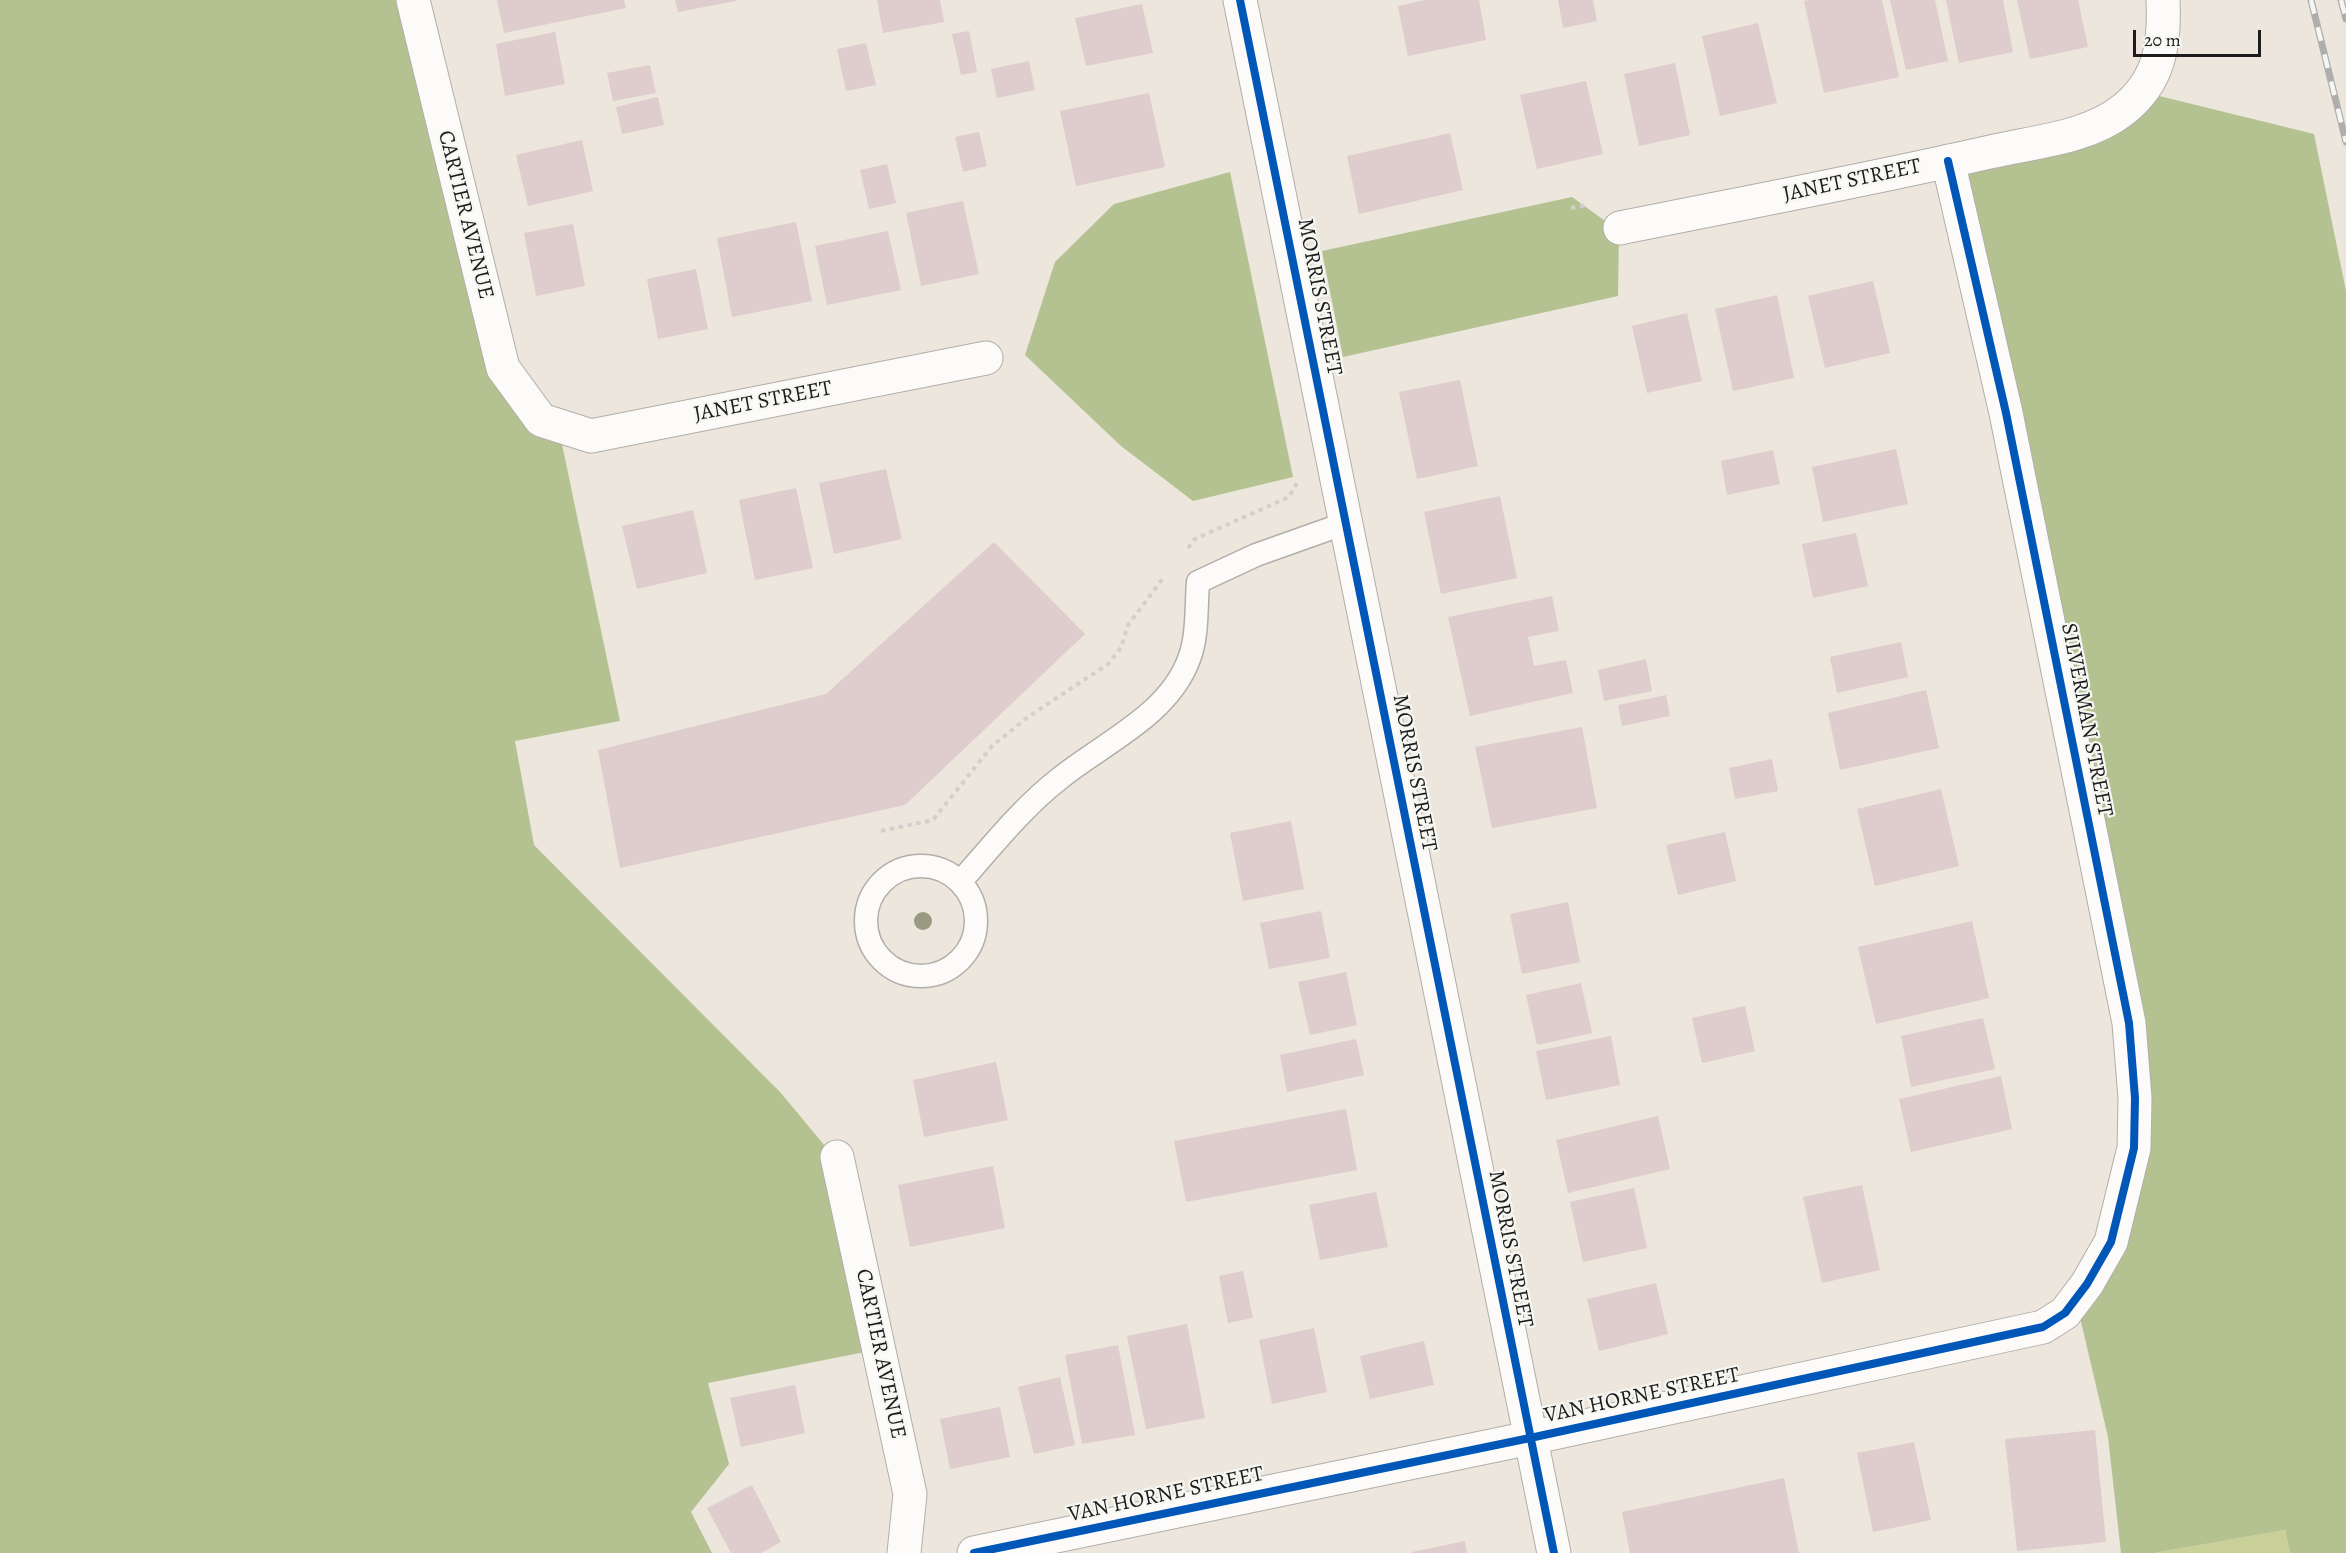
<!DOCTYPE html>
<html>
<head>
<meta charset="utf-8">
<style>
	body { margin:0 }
	#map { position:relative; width:2346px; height:1553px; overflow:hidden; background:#ece6dc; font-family:Alegreya,serif }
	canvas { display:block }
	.scale { position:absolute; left:2133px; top:30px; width:128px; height:27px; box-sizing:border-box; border:3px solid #1c1c1c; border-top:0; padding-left:8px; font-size:18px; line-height:21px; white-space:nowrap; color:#1c1c1c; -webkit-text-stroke:4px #f6f6f2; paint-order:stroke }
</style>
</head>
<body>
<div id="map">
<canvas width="2346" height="1553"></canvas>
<div class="scale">20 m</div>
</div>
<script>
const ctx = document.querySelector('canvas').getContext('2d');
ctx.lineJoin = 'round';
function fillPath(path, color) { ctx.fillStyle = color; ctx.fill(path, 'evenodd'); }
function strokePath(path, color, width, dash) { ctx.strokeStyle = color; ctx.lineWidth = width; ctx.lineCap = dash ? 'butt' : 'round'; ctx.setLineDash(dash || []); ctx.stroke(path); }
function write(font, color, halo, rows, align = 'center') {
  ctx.font = font + ' Alegreya,serif'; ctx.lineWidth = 4.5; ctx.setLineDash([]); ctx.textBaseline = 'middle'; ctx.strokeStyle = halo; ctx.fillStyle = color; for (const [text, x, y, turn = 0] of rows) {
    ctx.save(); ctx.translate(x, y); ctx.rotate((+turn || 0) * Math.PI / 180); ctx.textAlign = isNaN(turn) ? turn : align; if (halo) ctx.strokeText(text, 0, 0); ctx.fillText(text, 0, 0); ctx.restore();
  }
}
fillPath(new Path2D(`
	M2285,1530l5,23h-136z`), '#c8cf97');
fillPath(new Path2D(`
	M0,0h409l91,368 59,62 61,291 -105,20 19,104 247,248 53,64 41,193 -167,33 21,81 -38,48 21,41h-712z
	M2147,93l167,41 32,157v1262h-56l-5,-23 -131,23h-33l-13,-116 -33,-141 10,-14 48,-183 -187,-935z
	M1230,172l63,305 -100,24 -72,-55 -96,-91 30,-93 59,-58z
	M1572,197l47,34 -1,65 -275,61 -21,-106z`), '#b4c292');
fillPath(new Path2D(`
	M497,0h127l2,8 -122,25z
	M675,0h61v1l-58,11z
	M877,0h63l4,22 -61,11z
	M1425,0h54l7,40 -78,16 -10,-50z
	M1558,0h35l4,21 -34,7z
	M1809,0h73l17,77 -75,16 -20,-92z
	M1890,0h45l13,61 -42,9z
	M1946,0h57l10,52 -54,11z
	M2017,0h61l10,47 -58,12z
	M1142,4l11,49 -67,13 -11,-48z
	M1758,23l19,80 -57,13 -18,-80z
	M969,31l8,41 -16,3 -9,-41z
	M555,32l10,52 -60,12 -9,-52z
	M866,43l10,42 -30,6 -9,-42z
	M1029,61l6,29 -38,8 -6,-29z
	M1675,63l15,72 -51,11 -15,-72z
	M650,65l6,28 -43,8 -6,-28z
	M1586,81l17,73 -66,15 -17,-74z
	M1149,93l16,74 -89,19 -16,-75z
	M658,97l6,28 -42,9 -6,-27z
	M979,132l8,34 -24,6 -8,-35z
	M1450,133l13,57 -104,24 -12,-58z
	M582,140l11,51 -65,15 -12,-51z
	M887,164l9,39 -27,6 -9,-39z
	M963,201l16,73 -58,12 -15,-73z
	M796,222l16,79 -80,16 -15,-79z
	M573,224l12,62 -49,10 -12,-63z
	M888,231l13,59 -74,15 -12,-59z
	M696,269l12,60 -50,10 -11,-60z
	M1873,281l17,72 -65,15 -17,-72z
	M1777,295l17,83 -61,13 -18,-82z
	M1687,313l15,68 -55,12 -15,-67z
	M1460,380l18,86 -61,13 -18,-87z
	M1896,449l12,55 -85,18 -11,-55z
	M1773,450l7,34 -53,11 -6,-34z
	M886,469l16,70 -68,15 -15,-71z
	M796,488l17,80 -58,12 -16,-80z
	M1500,496l17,82 -76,16 -17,-82z
	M693,510l14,63 -70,16 -15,-63z
	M1856,533l12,53 -55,12 -11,-54z
	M994,542l91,92 -180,171 -285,63 -22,-118 228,-56z
	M1552,596l7,35 -31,6 3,14 3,15 32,-6 7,33 -103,23 -22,-99z
	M1901,642l7,35 -71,16 -7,-36z
	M1646,659l6,32 -48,10 -6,-31z
	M1926,690l13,58 -99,22 -12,-57z
	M1666,695l4,21 -48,10 -4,-21z
	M1582,727l15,81 -105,20 -17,-81z
	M1772,759l6,32 -43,8 -6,-31z
	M1941,789l18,77 -84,20 -18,-77z
	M1291,821l13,68 -61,12 -13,-68z
	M1725,832l11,49 -58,14 -12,-50z
	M1568,902l12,60 -58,12 -12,-60z
	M1321,911l9,47 -61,11 -9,-46z
	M1972,921l17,77 -113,26 -18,-77z
	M1346,972l11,53 -47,10 -12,-53z
	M1581,983l11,50 -55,12 -11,-50z
	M1745,1006l10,45 -53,12 -10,-45z
	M1983,1018l12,51 -84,18 -10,-51z
	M1611,1036l9,49 -74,15 -10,-49z
	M1356,1039l8,36 -77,17 -7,-37z
	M996,1062l12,58 -84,17 -11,-57z
	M2001,1076l11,53 -101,23 -12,-53z
	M1346,1109l11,61 -171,32 -12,-61z
	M1658,1116l12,53 -102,24 -12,-53z
	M993,1166l12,62 -95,19 -12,-62z
	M1862,1185l18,85 -58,13 -19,-86z
	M1634,1188l13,60 -64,14 -13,-60z
	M1376,1192l12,55 -68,13 -11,-55z
	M1243,1271l10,47 -25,5 -9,-47z
	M1656,1283l12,51 -69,17 -12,-52z
	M1187,1324l18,94 -59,11 -19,-93z
	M1314,1328l13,64 -55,12 -13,-64z
	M1424,1341l10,44 -64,14 -10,-43z
	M1118,1345l17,90 -53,9 -17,-89z
	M1060,1377l15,68 -41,9 -16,-67z
	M795,1385l10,48 -64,14 -11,-49z
	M1000,1407l10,50 -60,12 -10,-50z
	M2095,1430l11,112 -89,9 -12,-112z
	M1914,1442l17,78 -58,12 -16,-79z
	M1784,1478l15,75h-169l-8,-41z
	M752,1485l29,57 -20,11h-30l-24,-45z
	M1465,1541l2,12h-55v-1z`), '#dfcccd');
const service = new Path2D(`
	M866 921a55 55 0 1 1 110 0a55 55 0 1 1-110 0Z
	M961,881c31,-35 61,-73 98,-102 44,-36 109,-63 130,-120 9,-23 7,-52 9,-77l58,-27 90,-32`);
const minor = new Path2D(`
	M413,0l90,368 38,52 50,16 395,-78
	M1240,0l314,1553
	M1620,228c124,-25 247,-48 370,-76 43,-10 98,-14 133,-42 37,-29 42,-66 40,-110
	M837,1157l73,337 -6,59
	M974,1553l556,-115 513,-111 22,-14 22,-29 24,-42 23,-94 1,-50 -6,-75 -123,-610 -58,-252`);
strokePath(service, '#b2aea8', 25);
strokePath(minor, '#b2aea8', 35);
strokePath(new Path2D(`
	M1571,208l17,-3
	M1188,548l7,-9 94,-42 8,-14
	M881,831l52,-11 59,-74 36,-29 80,-53 13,-16 7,-23 36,-48`), '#d2d0ce', 4, [4.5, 4.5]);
strokePath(service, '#fcfbfa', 22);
strokePath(minor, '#fcfbfa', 33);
const rail = new Path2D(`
	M2311,0l35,142
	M2341,0l5,19`);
strokePath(rail, '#afaeac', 7);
strokePath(rail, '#f6f6f2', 4.5, [14]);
strokePath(new Path2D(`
	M1240,0l314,1553
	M974,1553l556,-115 513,-111 22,-14 22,-29 24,-42 23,-94 1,-50 -6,-75 -123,-610 -58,-252`), '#0057b8', 8);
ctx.fillStyle = '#999a81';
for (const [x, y] of [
	[923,921]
]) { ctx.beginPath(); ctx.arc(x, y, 9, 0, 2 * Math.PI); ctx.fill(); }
write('22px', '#1c1c1c', '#f6f6f2', [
	["JANET STREET",1852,181,-12],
	["CARTIER AVENUE",465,215,76],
	["MORRIS STREET",1319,297,79],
	["JANET STREET",763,402,-11],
	["SILVERMAN STREET",2086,720,79],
	["MORRIS STREET",1414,773,79],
	["MORRIS STREET",1510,1249,79],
	["CARTIER AVENUE",880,1354,78],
	["VAN HORNE STREET",1642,1396,-12],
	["VAN HORNE STREET",1166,1495,-12]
]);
</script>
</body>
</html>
